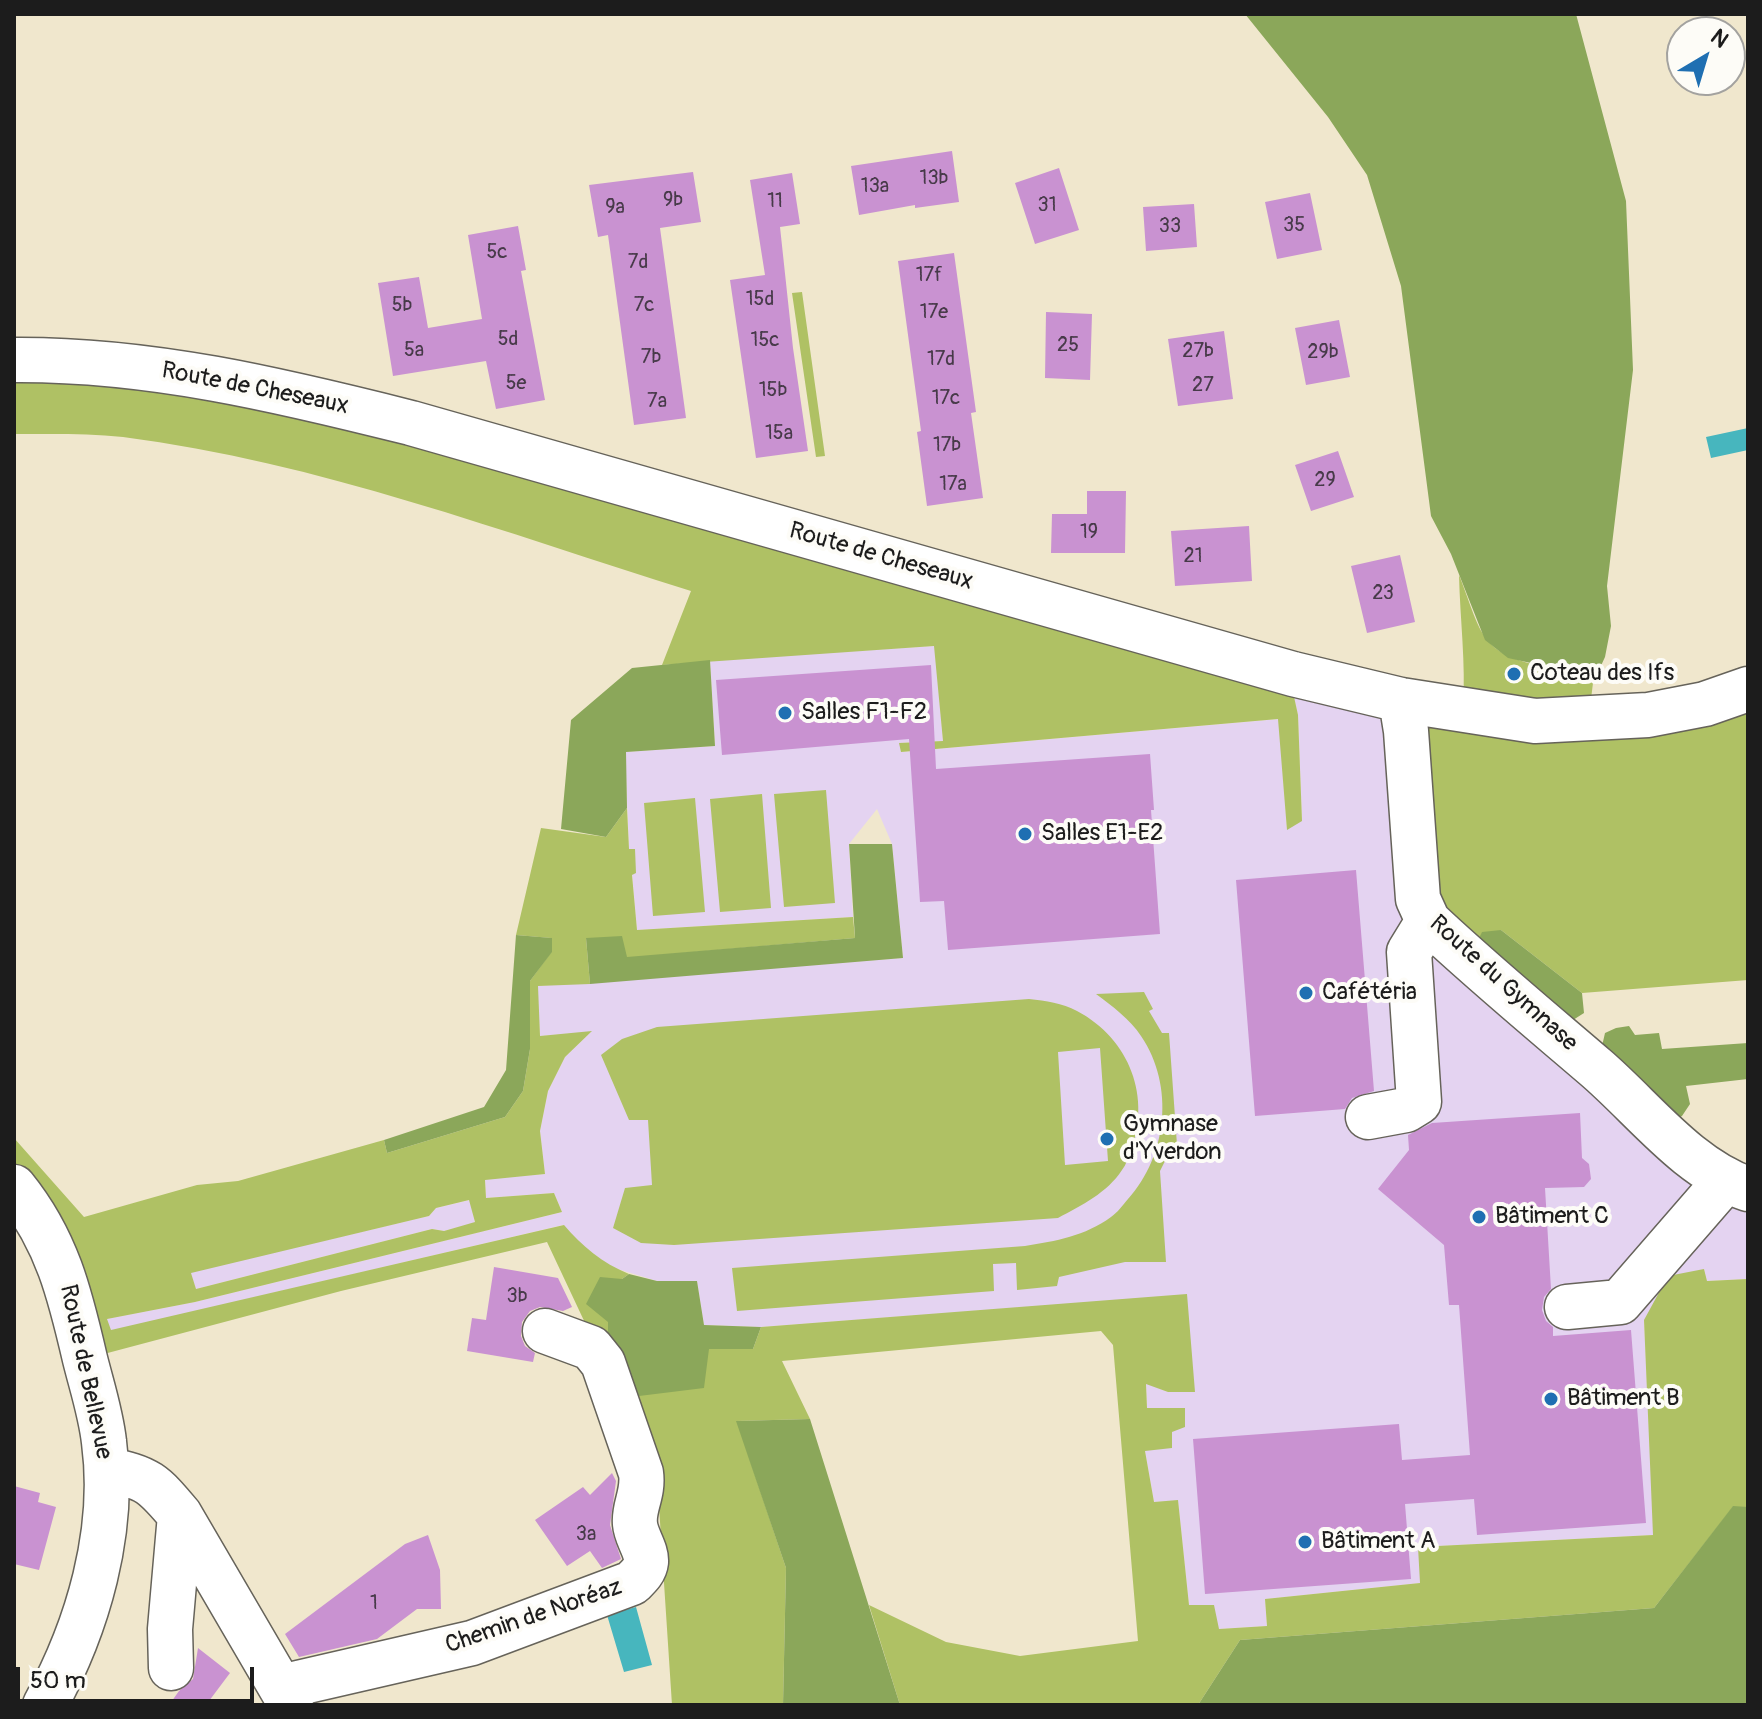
<!DOCTYPE html>
<html>
<head>
<meta charset="utf-8">
<style>
	body { margin:0 }
	#map { position:relative; width:1762px; height:1719px; overflow:hidden; background:#f0e7cd; font-family:Pangolin,sans-serif }
	canvas { display:block }
	.frame { position:absolute; inset:0; border:16px solid #1c1c1c; pointer-events:none }
	.north { position:absolute; left:1666px; top:16px; width:80px; height:80px; box-sizing:border-box; background:#fdfcf7; border:2px solid #a3a29f; border-radius:50%; rotate:38deg; font-size:22px; font-weight:700; line-height:32px; text-align:center; color:#1c1c1c }
	.north::after { content:''; display:block; margin:auto; width:28px; height:36px; background:#1f6fb2; clip-path:polygon(50% 0,100% 100%,50% 72%,0 100%) }
	.scale { position:absolute; left:16px; top:1667px; width:238px; height:36px; box-sizing:border-box; border:4px solid #1c1c1c; border-top:0; padding-left:10px; font-size:24px; line-height:28px; white-space:nowrap; color:#1c1c1c; -webkit-text-stroke:6px #fdfcf7; paint-order:stroke }
</style>
</head>
<body>
<div id="map">
<canvas width="1762" height="1719"></canvas>
<div class="frame"></div>
<div class="north">N</div>
<div class="scale">50 m</div>
</div>
<script>
const ctx = document.querySelector('canvas').getContext('2d');
ctx.lineJoin = 'round';
function fillPath(path, color) { ctx.fillStyle = color; ctx.fill(path, 'evenodd'); }
function strokePath(path, color, width, dash) { ctx.strokeStyle = color; ctx.lineWidth = width; ctx.lineCap = dash ? 'butt' : 'round'; ctx.setLineDash(dash || []); ctx.stroke(path); }
function write(font, color, halo, rows, align = 'center') {
  ctx.font = font + ' Pangolin,sans-serif'; ctx.lineWidth = 8; ctx.setLineDash([]); ctx.textBaseline = 'middle'; ctx.strokeStyle = halo; ctx.fillStyle = color; for (const [text, x, y, turn = 0] of rows) {
    ctx.save(); ctx.translate(x, y); ctx.rotate((+turn || 0) * Math.PI / 180); ctx.textAlign = isNaN(turn) ? turn : align; if (halo) ctx.strokeText(text, 0, 0); ctx.fillText(text, 0, 0); ctx.restore();
  }
}
fillPath(new Path2D(`
	M935,646l8,95 -43,2 1,9 378,-33 8,110 15,-9 -4,-105 -7,-32 110,17 17,199 330,290v90l-41,2 -3,-12 -60,51 10,215 -235,12 2,36 -156,16 2,27 -48,3 -30,-24 -11,-104 -24,1 -9,-51 27,-19 13,-24h-38l-1,-25 22,9 19,-97 -426,32 -57,-2 -7,-44h-40l-46,-14 -32,-24 -16,-18 -452,106 -5,-12 89,-17 367,-90 -8,-19 -68,5 -1,-19 60,-5 -5,-43 8,-40 17,-34 26,-25 -51,4 -3,-50 366,-28 -11,-114 -15,-35 -28,35 4,73 -216,13 -5,-56 3,-25h-6l-4,-97 90,-6 -5,-86z
	M470,1200l5,23 -31,8 -12,-2 -236,60 -6,-17 239,-56 7,-8z`), '#e4d3f1');
fillPath(new Path2D(`
	M802,292l23,164 -9,1 -24,-164z
	M14,360l140,9 1137,314 7,32 4,106 -15,9 -9,-111 -377,33 -2,-9 44,-2 -9,-95 -272,19 29,-74c-186,-58 -373,-129 -568,-154 -36,-4 -73,-3 -109,-3z
	M1459,575c22,55 19,78 82,91 17,4 28,7 43,1l9,16 -2,16 157,-10v291l-166,13 -81,-63 -31,27 -42,-36 -22,-190 57,-23c3,-44 -3,-89 -4,-133z
	M826,790l9,113 -51,4 -10,-113z
	M762,794l9,114 -51,4 -10,-113z
	M695,798l10,114 -52,4 -9,-113z
	M627,808l2,41h6l1,24 -4,2 5,55 216,-13 2,21 -229,20 -40,-20 4,46 -52,2 2,50 52,-5 -27,26 -17,34 -8,40 5,43 -60,6 1,18 68,-5 8,19 -367,90 -88,17 4,11 453,-105c18,21 38,38 65,49l-7,5 87,70h44l8,-22 426,-33 8,98h-27l-22,-8 1,24h38v19l-13,5v16l-27,3 9,51 24,-2 11,105h25l5,24 48,-3 -2,-27 155,-16 -2,-36 235,-12 -9,-215 24,-44 36,-7 3,12 41,-2v228h-15l-79,101 -414,32 -42,65h-298l-31,-100 77,37 74,14 118,-15 -25,-296 -12,-14 -319,30 28,58 -73,2 49,147 -3,137h-111l-15,-229 -110,-234 -206,49 -256,68 -71,-172v-49l70,79 113,-32 41,-4 146,-41 3,13 118,-36 18,-26 7,-42v-68l22,-30 -1,-13 -35,-3 25,-107 65,9zM469,1200l6,22 -31,9 -12,-2 -236,60 -5,-16 238,-57 7,-8z
	M1144,992l9,17 -4,2 13,22h7l8,112 -6,4 -11,22 6,91h-41l-66,15 -2,9 -40,4 -1,-27 -23,1 1,27 -257,20 -5,-43 293,-22c31,-5 60,-10 86,-29 6,-4 12,-12 17,-18 39,-43 47,-113 13,-163 -11,-17 -29,-30 -45,-42z
	M1029,999c17,2 33,4 48,12 53,28 75,87 53,142 -2,5 -4,12 -8,17 -15,23 -40,35 -64,48l-384,27 -33,-2 -28,-15 12,-40 27,-3 -4,-65h-19l-28,-65 21,-16 35,-12zM1100,1048l8,113 -43,4 -7,-113z`), '#afc164');
fillPath(new Path2D(`
	M1245,14h331l50,187 7,169 -26,216 4,40 -6,31 -12,26 -9,-16 -12,5 -64,-14 -23,-18 -34,-86 -20,-38 -30,-230 -34,-111 -39,-58z
	M710,660l5,86 -89,6 1,56 -21,29 -45,-8 10,-109 61,-52z
	M849,844h43l11,114 -313,26 -4,-46 36,-2 5,21 228,-19z
	M1501,930l81,63 2,20 -11,7 -103,-63 12,-25z
	M516,935l36,3v14l-22,29v68l-7,42 -18,26 -118,36 -3,-13 100,-33 22,-37z
	M1629,1026l6,9 24,-2 3,16 86,-6v36l-62,7 4,18 -8,12 -21,11 -64,-59 8,-35 11,-5z
	M629,1274l28,7h40l7,44 57,2 -8,22h-44l-5,39 -65,8 -31,-55v-19l-22,-18 14,-27 22,2z
	M810,1419l90,286h-117l3,-137 -50,-147z
	M1733,1506l15,1v198h-550l42,-65 414,-32z`), '#8ba75a');
fillPath(new Path2D(`
	M1748,428v22l-37,8 -5,-21z
	M636,1607l16,58 -28,7 -17,-57z`), '#47b6be');
fillPath(new Path2D(`
	M952,151l7,51 -44,6v-3l-56,10 -8,-49z
	M1059,168l20,62 -44,14 -20,-61z
	M693,172l8,50 -41,6 26,190 -52,7 -26,-190 -10,2 -9,-52z
	M792,173l8,51 -20,3 13,121 15,103 -52,7 -26,-178 35,-5 -15,-95z
	M1310,193l12,57 -45,9 -12,-57z
	M1194,204l3,43 -51,4 -3,-44z
	M518,226l8,44 -5,1 24,129 -49,9 -10,-48 -93,15 -15,-93 41,-6 9,51 54,-9 -14,-84z
	M954,253l22,159 -5,1 12,85 -56,8 -10,-74 4,-1 -23,-170z
	M1046,312l46,2 -2,66 -45,-2z
	M1339,320l11,57 -44,8 -11,-57z
	M1224,331l9,68 -55,7 -10,-67z
	M1338,451l16,46 -43,14 -16,-46z
	M1087,491h39l-1,62h-74l1,-39h35z
	M1249,526l3,55 -77,5 -4,-55z
	M1400,555l15,67 -48,11 -16,-67z
	M931,665l5,104 214,-15 4,56h-3l9,124 -212,16 -4,-49 -24,1 -11,-163 -187,16 -6,-75z
	M1356,870l18,221 -22,7 -7,11 -90,7 -19,-236z
	M1580,1113l2,45 7,6 2,15 -7,8 -39,1 6,101 -7,8 -2,13 4,11 7,6v9l78,-6 15,193 -169,12 -3,-36 -69,5 6,75 -206,15 -12,-155 206,-15 3,36 68,-5 -11,-150h-10l-5,-60 -66,-56 31,-39 -1,-15 24,-12z
	M494,1267l64,11 14,29 -9,4 -23,-4 -10,4 -8,11 -1,14 4,10 10,7 -2,9 -66,-11 5,-33 14,2z
	M612,1473l4,8 -6,44 11,34 -19,9 -12,-17 -23,15 -32,-46 48,-33 7,8z
	M14,1486l26,7 -2,9 18,5 -17,63 -25,-6z
	M428,1535l12,35 1,39h-24l-40,30 -78,18 -14,-23 120,-90z
	M198,1648l32,25 -24,32h-37l10,-14 14,-12z`), '#c992d1');
const minor = new Path2D(`
	M14,360c136,-1 266,30 397,63l882,251 108,26 134,21 113,-6 57,-11 43,-15
	M1401,700l5,31 12,168 10,22c53,50 111,98 167,146 48,41 92,101 153,122
	M1368,1117l38,-7 13,-8 -10,-150 19,-31
	M14,1187c43,53 56,107 71,172 7,28 16,55 19,83 12,89 -16,185 -59,263
	M1567,1307l53,-5 105,-121
	M107,1470c41,7 47,14 73,45l111,190
	M171,1668l-1,-39 10,-114
	M281,1687l191,-44 160,-60c6,-6 13,-12 14,-21 1,-12 -10,-25 -11,-38 -2,-17 9,-30 6,-51l-38,-110 -12,-15 -46,-17`);
strokePath(minor, '#66635a', 47);
strokePath(minor, '#fff', 44);
for (const [x, y, r, color] of [
	[1514,674,8,"#1f6fb2"],
	[785,713,8,"#1f6fb2"],
	[1025,834,8,"#1f6fb2"],
	[1306,993,8,"#1f6fb2"],
	[1107,1139,8,"#1f6fb2"],
	[1479,1217,8,"#1f6fb2"],
	[1551,1399,8,"#1f6fb2"],
	[1305,1542,8,"#1f6fb2"]
]) { const dot = new Path2D(); dot.arc(x, y, r, 0, 2 * Math.PI); ctx.fillStyle = color; ctx.fill(dot); strokePath(dot, '#fdfcf7', 3); }
write('20px', '#473a49', null, [
	["13b",934,179],
	["13a",875,187],
	["9b",673,201],
	["11",775,202],
	["31",1047,206],
	["9a",615,208],
	["35",1294,226],
	["33",1170,227],
	["5c",497,253],
	["7d",638,263],
	["17f",929,276],
	["15d",760,300],
	["5b",402,306],
	["7c",644,306],
	["17e",934,313],
	["5d",508,340],
	["15c",765,341],
	["25",1068,346],
	["5a",414,351],
	["27b",1198,352],
	["29b",1323,353],
	["7b",651,358],
	["17d",941,360],
	["5e",516,384],
	["27",1203,386],
	["15b",773,391],
	["17c",946,399],
	["7a",657,402],
	["15a",779,434],
	["17b",947,446],
	["29",1325,481],
	["17a",953,485],
	["19",1089,533],
	["21",1193,557],
	["23",1383,594],
	["3b",517,1297],
	["3a",586,1535],
	["1",374,1604]
]);
write('24px', '#1c1c1c', '#fdfcf7', [
	["Route de Cheseaux",255,389,11],
	["Route de Cheseaux",881,557,16],
	["Route du Gymnase",1503,984,42],
	["Route de Bellevue",85,1372,78],
	["Chemin de Noréaz",534,1617,-19]
]);
write('24px', '#1c1c1c', '#fdfcf7', [
	["Coteau des Ifs",1530,674],
	["Salles F1-F2",801,713],
	["Salles E1-E2",1041,834],
	["Cafétéria",1322,993],
	["Gymnase",1123,1125],
	["d'Yverdon",1123,1153],
	["Bâtiment C",1495,1217],
	["Bâtiment B",1567,1399],
	["Bâtiment A",1321,1542]
], 'left');
</script>
</body>
</html>
